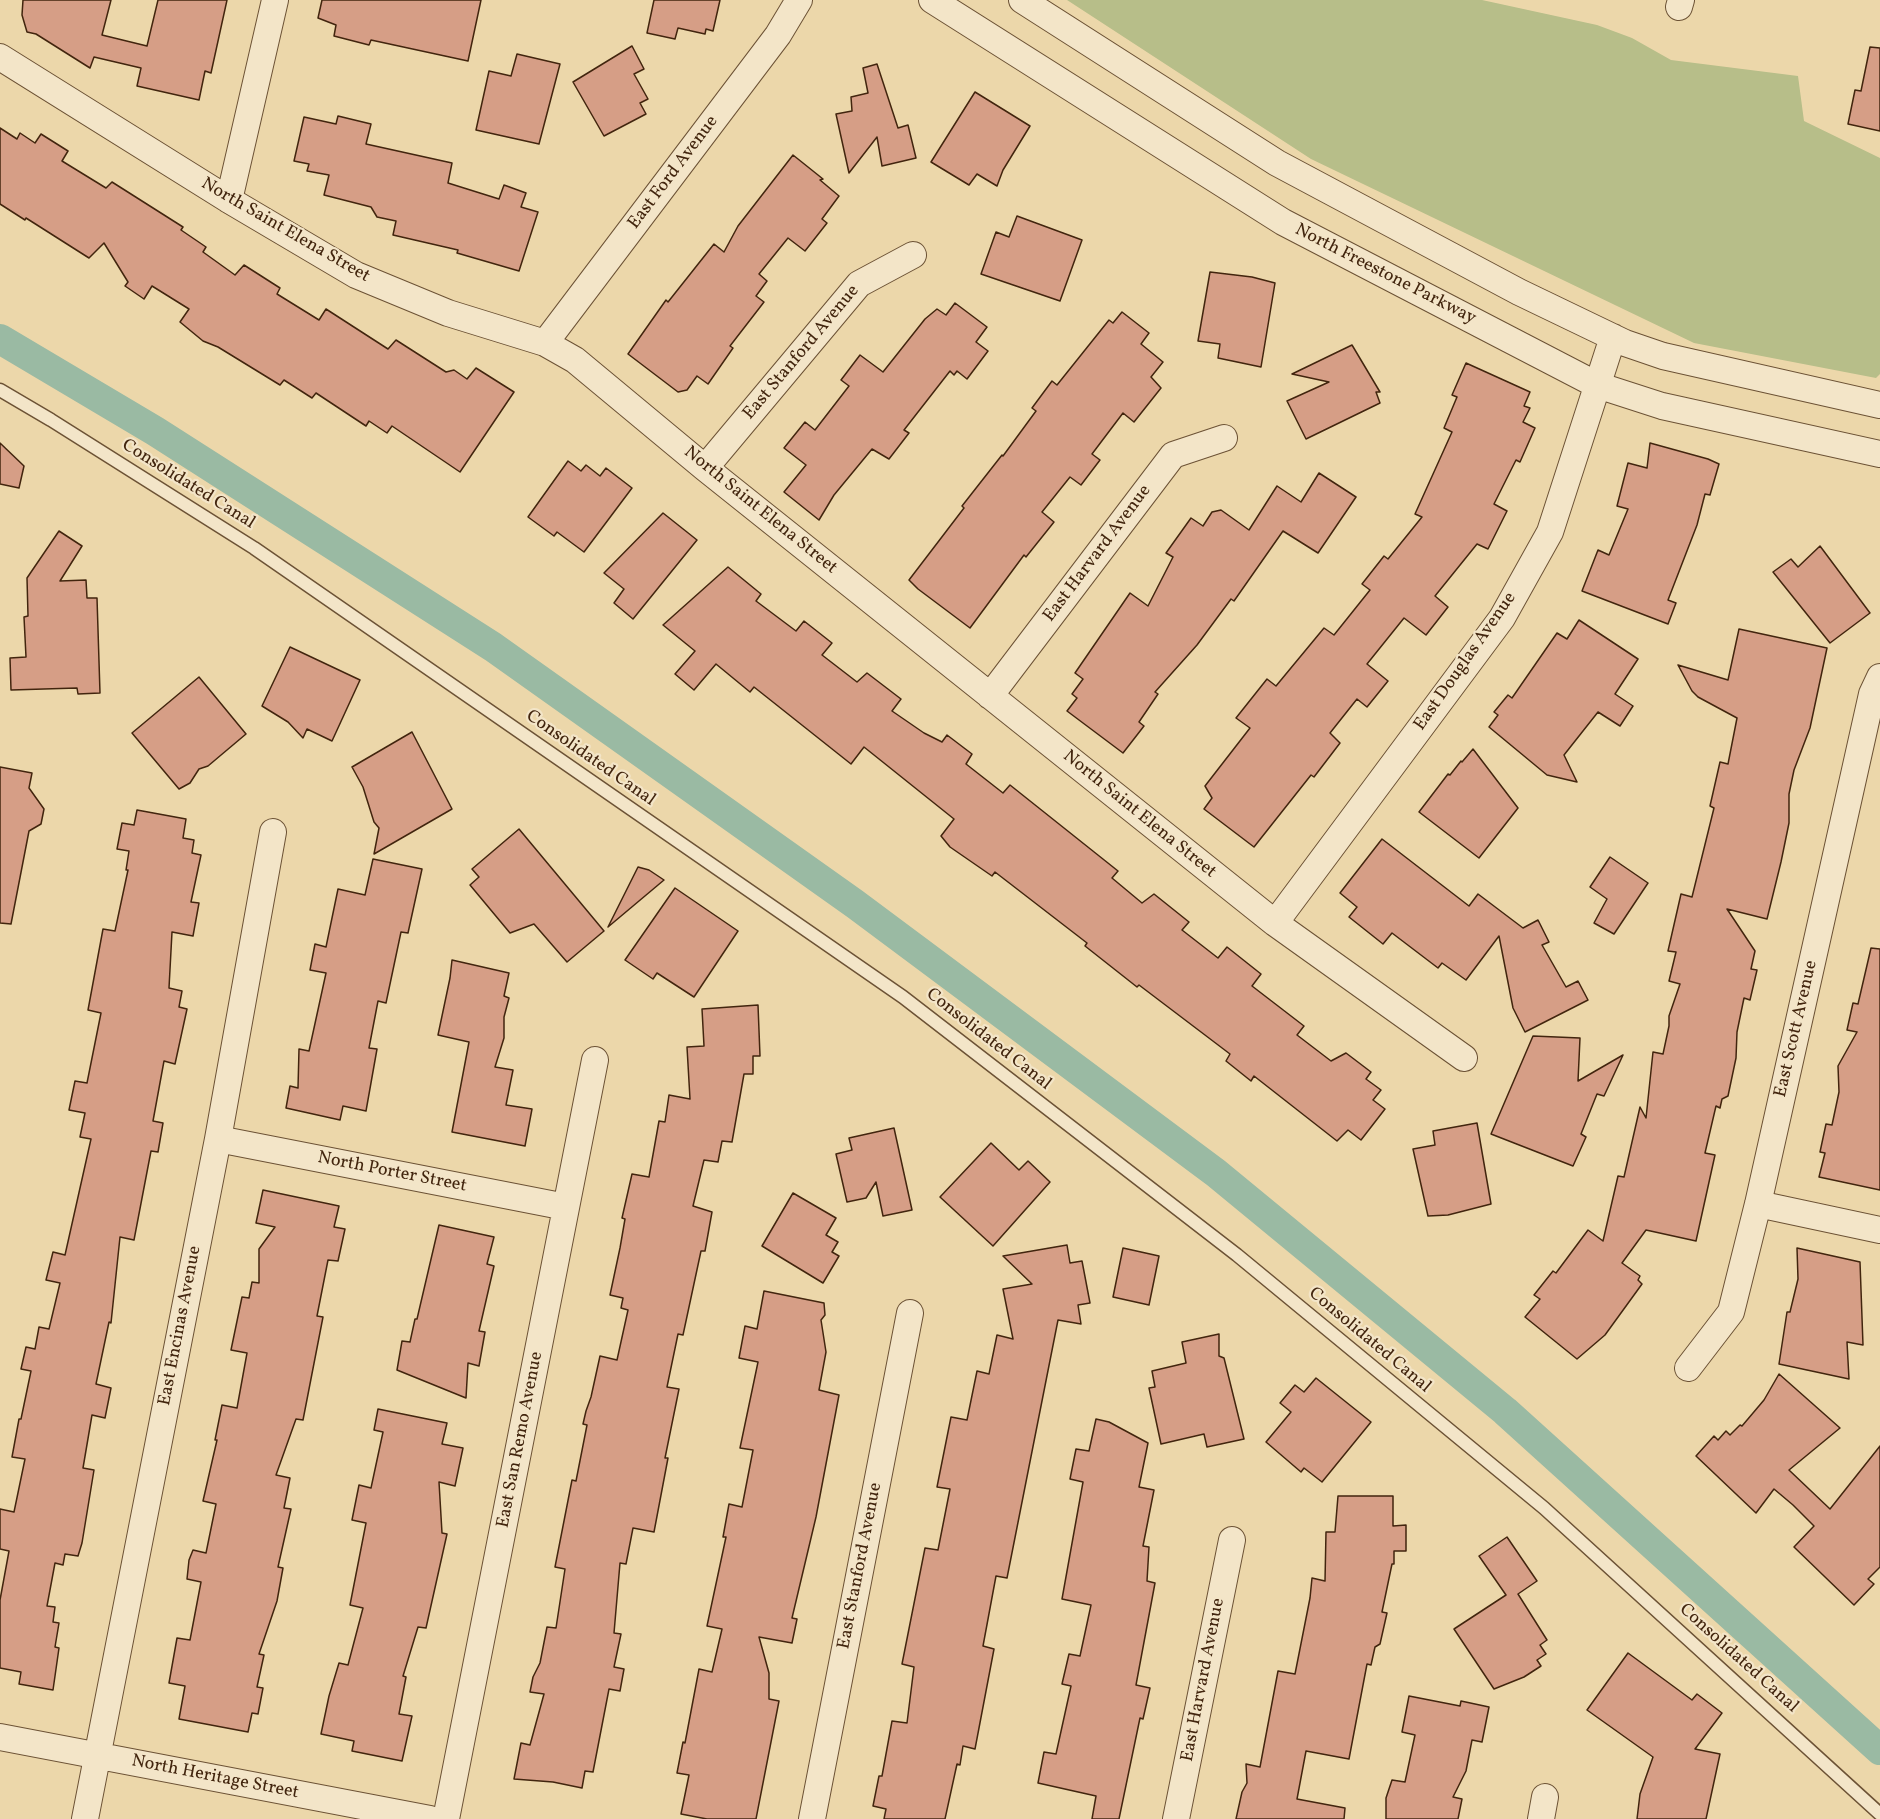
<!DOCTYPE html>
<html>
<head>
<meta charset="utf-8">
<style>
	body { margin:0 }
	canvas { display:block; background:#ecd7aa }
</style>
</head>
<body>
<canvas width="1880" height="1819"></canvas>
<script>
const ctx = document.querySelector('canvas').getContext('2d');
ctx.lineJoin = 'round';
function fillPath(path, color) { ctx.fillStyle = color; ctx.fill(path, 'evenodd'); }
function strokePath(path, color, width, dash) { ctx.strokeStyle = color; ctx.lineWidth = width; ctx.lineCap = dash ? 'butt' : 'round'; ctx.setLineDash(dash || []); ctx.stroke(path); }
function write(font, color, halo, rows, align = 'center') {
  ctx.font = font + ' Vollkorn,serif'; ctx.lineWidth = 4.5; ctx.setLineDash([]); ctx.textBaseline = 'middle'; ctx.strokeStyle = halo; ctx.fillStyle = color; for (const [text, x, y, turn = 0] of rows) {
    ctx.save(); ctx.translate(x, y); ctx.rotate((+turn || 0) * Math.PI / 180); ctx.textAlign = isNaN(turn) ? turn : align; if (halo) ctx.strokeText(text, 0, 0); ctx.fillText(text, 0, 0); ctx.restore();
  }
}
fillPath(new Path2D(`
	M1067,0h415l115,25 35,13 39,22 127,16 6,45 76,37v216l-4,4 -182,-35 -383,-184z`), '#b7be89');
strokePath(new Path2D(`
	M0,339l155,92 338,216 362,257 361,269 289,238 375,339`), '#9abaa3', 30);
const building = new Path2D(`
	M23,0h88l-9,35 45,11 11,-46h69l-16,73 -6,-2 -6,29 -62,-14 4,-18 -47,-11 -4,11 -54,-34 -9,-2 -5,-17z
	M322,0h159l-13,61 -97,-21 -2,5 -35,-9 2,-11 -18,-7z
	M654,0h66l-7,31 -7,-2 -1,5 -27,-6 -3,11 -28,-6z
	M632,46l12,23 -10,5 14,25 -8,4 6,11 -42,22 -31,-54z
	M1870,47l10,1v83l-32,-7 7,-34 6,1z
	M517,54l43,10 -21,80 -63,-14 13,-59 22,5z
	M877,64l21,64 10,-3 8,33 -34,8 -5,-29 -28,36 -13,-59 16,-3 -1,-14 17,-4 -5,-25z
	M975,92l55,34 -27,44 -6,16 -20,-12 -8,11 -38,-23z
	M338,116l33,8 -5,20 86,19 -4,20 51,16 5,-14 22,8 -5,14 17,5 -19,59 -62,-18 1,-3 -65,-15 3,-14 -19,-4 -6,-10 -47,-12 5,-20 -22,-4 2,-7 -15,-3 10,-44 32,7z
	M0,128l17,11 3,-6 15,10 6,-9 27,17 -6,10 44,27 6,-6 71,45 -2,3 25,17 -3,5 32,23 9,-10 36,23 -3,6 42,26 7,-11 62,40 8,-9 50,32 8,-2 13,9 9,-11 38,24 -54,80 -68,-46 -5,7 -18,-12 -3,5 -50,-33 -4,5 -28,-18 -4,5 -62,-38 -15,-6 -23,-19 9,-13 -37,-23 -8,13 -19,-13 3,-4 -24,-39 -15,15 -63,-40 -1,2 -25,-16z
	M793,155l30,24 -3,1 19,16 -17,23 5,4 -22,28 -17,-13 -29,36 8,7 -11,15 8,6 -34,44 3,2 -25,36 -11,-8 -10,14 -9,2 -50,-38 38,-54 2,2 46,-58 10,8 14,-26z
	M1017,216l65,24 -22,61 -79,-27 15,-42 13,5z
	M1210,272l42,5 23,6 -14,84 -43,-9 2,-14 -22,-3z
	M955,303l32,24 -11,15 12,9 -21,28 -10,-8 -3,4 -4,-4 -46,59 5,3 -20,26 -17,-10 -38,46 -15,25 -35,-28 22,-27 -22,-17 21,-26 10,8 34,-44 -8,-6 19,-25 23,17 42,-53 12,-10 9,6z
	M1122,312l27,21 -8,11 22,18 -12,15 10,11 -27,34 -11,-9 -31,41 8,6 -19,25 -11,-8 -28,35 12,10 -28,35 -2,-2 -54,73 -52,-39 -9,-9 55,-72 -2,-2 40,-51 1,1 33,-45 -4,-3 20,-27 5,4 52,-65 4,3z
	M1352,345l28,47h-4l4,11 -74,36 -19,-38 42,-19 -37,-8z
	M1466,363l64,29 -6,14 6,2 -7,14 12,6 -15,34 -4,-2 -22,44 13,7 -19,38 -11,-5 -42,52 13,11 -22,28 -22,-17 -37,46 21,17 -21,26 -10,-8 -27,34 10,10 -26,34 -3,-2 -57,72 -50,-38 8,-11 -7,-12 45,-58 -14,-10 31,-39 9,7 48,-58 10,7 36,-45 -8,-6 22,-28 4,3 34,-42 -7,-3 37,-82 -8,-4 13,-31 -5,-2z
	M0,443l24,23 -5,22 -19,-4z
	M1650,443l58,16 11,5 -9,31 -5,-1 -8,31 -29,75 8,3 -8,21 -86,-33 16,-41 11,5 19,-46 -11,-3 11,-43 19,5z
	M568,461l13,10 5,-6 14,11 6,-8 26,20 -48,64 -27,-20 -3,4 -26,-19z
	M1319,473l37,24 -38,56 -35,-22 -49,70 -3,-2 -34,46 -42,47 3,2 -19,28 5,4 -21,27 -56,-42 10,-13 -5,-4 11,-15 -8,-6 55,-80 18,13 25,-49 -7,-4 25,-35 12,8 9,-14 9,-2 28,20 28,-44 24,16z
	M663,513l34,27 -64,79 -19,-16 10,-14 -20,-16z
	M59,531l23,15 -22,35 26,-1 1,18h10l3,95 -22,1 -1,-6 -66,2 -1,-32 16,-1 -2,-40 4,-1 -1,-38z
	M1820,546l50,67 -40,30 -57,-71 18,-13 7,8z
	M728,567l33,27 -5,7 40,30 8,-10 28,22 -10,12 35,27 10,-9 34,26 -9,12 32,22 18,9 5,-7 25,19 -6,10 37,29 7,-8 108,86 -6,7 30,25 12,-9 35,28 -7,8 36,28 9,-11 34,27 -9,12 52,40 -7,9 34,26 15,-8 25,19 -5,7 15,11 -8,10 12,9 -24,31 -13,-10 -11,11 -83,-65 -3,5 -25,-20 4,-7 -91,-69 -2,2 -52,-41 2,-3 -92,-71 -3,4 -42,-29 -9,-11 13,-17 -90,-72 -13,17 -97,-77 -4,5 -34,-28 -22,26 -19,-16 20,-23 -32,-26z
	M1579,620l59,39 -23,35 18,12 -13,20 -22,-14 -34,43 13,27 -30,-7 -58,-48 9,-12 -4,-3 14,-17 4,3 45,-65 10,6z
	M1739,629l88,19 -17,80 -16,42 -5,24v29l-8,39 -14,57 -40,-10 28,42 -4,18 6,1 -7,30 -6,-2 -7,34 -1,26 -8,38 -6,3 -2,9 -4,-2 -11,47 10,2 -19,86 -50,-11 -24,33 18,13 -2,4 4,4 -37,51 -28,24 -52,-42 15,-18 -6,-4 19,-24 3,2 32,-43 15,11 15,-65 6,1 16,-70 6,11 7,-66 10,2 6,-28v-10l11,-32 -11,-3 7,-29 -8,-1 13,-57 11,3 22,-89 -4,-2 10,-44 8,2 9,-46 -39,-21 -6,-6 -14,-26 50,15z
	M290,647l70,33 -28,61 -25,-12 -4,9 -15,-16 -26,-16z
	M199,677l47,57 -38,32 -9,3 -9,14 -11,6 -47,-56z
	M412,732l40,77 -78,45 5,-26 -5,-6 -11,-35 -11,-20z
	M1473,749l45,59 -39,50 -60,-46 29,-38 2,1 11,-14 1,1z
	M0,767l32,6 -3,15 15,21 -3,15 -12,7 -18,93 -11,-1z
	M137,810l49,9 -3,19 11,2 -2,13 9,2 -10,47 8,1 -6,33 -21,-4 -3,56 13,3 -3,16 8,2 -12,55 -11,-3 -11,60 10,2 -5,29 -7,-1 -17,89 -14,-3 -9,86 -2,-1 -13,62 15,4 -6,30 -13,-3 -9,53 11,2 -12,73 -4,13 -13,-2 -2,11 -8,-2 -8,43 8,1 -2,15 6,1 -4,24 4,1 -6,42 -34,-6 2,-12 -21,-4v-68l9,-49 -9,-2v-40l14,3 11,-53 -13,-2 7,-38h2l10,-48 -10,-2 5,-22 9,2 4,-22 10,2 11,-46 -14,-3 7,-28 12,3 26,-116 -11,-2 5,-24 -16,-3 6,-29 12,2 14,-70 -13,-3 15,-81 12,2 13,-61h-2l3,-19 -12,-2 5,-26 12,2z
	M519,829l85,102 -37,31 -33,-38 -24,9 -40,-48 9,-8 -7,-8z
	M1382,839l87,67 9,-12 45,34 15,-8 11,22 -7,3 24,42 12,-6 10,19 -63,32 -12,-24 -14,-72 -33,44 -24,-17 -4,5 -46,-35 -9,11 -34,-27 8,-10 -17,-14z
	M1610,857l38,26 -34,51 -20,-11 13,-24 -17,-12z
	M373,859l49,10 -14,64 -7,-1 -15,71 -8,-2 -9,47 8,1 -11,62 -23,-5 -3,14 -54,-12 4,-22 8,2 1,-39 10,2 17,-78 -16,-3 5,-26 11,3 12,-58 27,6z
	M638,867l11,3 15,10 -56,47z
	M675,888l63,43 -44,66 -37,-24 -4,6 -28,-19z
	M1871,948l9,1v241l-61,-13 6,-24 -5,-1 6,-28 6,1 7,-33 -1,-26 19,-34 -10,-2 6,-27 5,1z
	M452,960l57,13 -5,23 5,2 -5,19v21l-9,29 18,3 -7,35 26,4 -7,37 -73,-14 17,-90 -31,-7 12,-57z
	M758,1005l2,51h-7v18h-9l-12,68 -10,-1 -4,21 -14,-2 -11,46 19,6 -7,39h-4l-18,84 -5,-1 -11,53 12,2 -14,69h3l-14,74 -21,-4 -7,36 -6,-1 -6,70 7,1 -7,33 10,2 -4,22 -11,-2 -16,83 -8,-1 -3,17 -29,-6 -39,-3 7,-36 9,2 14,-51 -14,-2 3,-15 7,-14 7,-36 9,1 9,-59 -10,-2 17,-87 4,1 11,-56 -4,-1 3,-13 5,-14 9,-41 17,4 11,-50 -7,-2 2,-10 -13,-3 10,-47 5,-29 -3,-1 10,-44 17,3 10,-56 6,1 4,-27 21,4 -3,-52 17,-1 -2,-37z
	M1533,1036l47,2 -2,43 45,-26 -19,41 -7,-2 -16,40 5,3 -13,29 -82,-32z
	M1477,1123l14,81 -43,11 -20,1 -15,-67 22,-4 -2,-14z
	M894,1128l18,82 -29,6 -7,-34 -10,16 -19,4 -11,-48 16,-4 -3,-12z
	M991,1143l28,27 9,-9 22,21 -57,64 -53,-49z
	M263,1190l76,16 -5,21 11,2 -7,32 -10,-1 -11,56 6,1 -20,103 -7,-1 -20,56 14,3 -6,30 7,1 -13,58 5,1 -6,33 -18,53 5,1 -7,32 6,1 -5,26 -6,-1 -4,19 -69,-13 6,-33 -16,-3 8,-45 13,2 11,-58 -14,-3 2,-19 4,-10 13,3 10,-49 -13,-3 14,-61h-2l7,-35 15,3 10,-55 -16,-3 11,-53 7,1 3,-16 7,1v-34l16,-22 -19,-4z
	M793,1193l43,25 -10,17 12,7 -6,10 7,4 -16,27 -61,-37z
	M439,1225l55,12 -7,27 7,2 -15,65 6,1 -6,34 -11,-3 -2,35 -69,-28 5,-29 8,1 5,-23h2z
	M1067,1245l3,18 12,-2 8,42 -12,2 3,19 -23,-4 -51,258 -11,-2 -13,70 11,3 -19,100 -12,-3 -3,19 -3,-1 -12,55h-61l2,-10 -13,-3 6,-30h3l10,-55 15,2 7,-56 -12,-3 23,-116 13,2 12,-61 -13,-2 14,-70 16,3 10,-49 12,3 8,-39 16,4 -10,-50 29,-5 -29,-28z
	M1123,1248l36,8 -10,49 -36,-8z
	M1797,1248l63,14 3,83 -16,-3 2,37 -70,-15 8,-52h3l8,-33z
	M764,1291l60,12 1,12 -4,5 5,32 -7,38 20,5 -23,122 -24,101 5,1 -5,24 -33,-6 10,36v26l10,2 -23,118h-49l-26,-5 8,-39 -12,-2 6,-31 2,1 14,-74 13,3 10,-43 -15,-3 19,-89h-3l6,-33 13,3 11,-57 -13,-2 18,-86 -19,-4 6,-32 12,3z
	M1219,1334v22l5,2 20,81 -37,8 -3,-13 -43,10 -12,-56 6,-1 -3,-16 34,-8 -4,-21z
	M1779,1374l61,54 -51,42 41,39 50,-63v121l-12,12 6,5 -20,21 -60,-58 20,-21 -21,-21 -19,-16 -18,24 -60,-57 18,-20 4,4 8,-9 4,4 10,-10 2,1 22,-26z
	M1316,1378l55,44 -49,60 -18,-14 -3,4 -35,-30 25,-30 -11,-9 15,-18 9,7z
	M378,1409l69,14 -5,21 21,4 -8,38 -16,-4 3,51 5,1 -21,94 -8,-1 -15,49 3,1 -7,37 13,2 -10,45 -50,-10 2,-10 -33,-7 8,-38 10,-33 9,2 15,-57 -13,-3 16,-82 -14,-3 7,-35 12,3 12,-56 -9,-2z
	M1096,1419l13,3 39,21 -9,44 15,3 -11,56 6,1 -2,34 8,2 -19,102 14,3 -7,31 -3,-1 -21,101h-27l4,-23 -58,-13 6,-31 12,2 15,-68 -9,-2 7,-30 11,2 11,-51 -29,-6 21,-117 -13,-3 6,-30 13,2z
	M1338,1496h55v30l13,-1v26h-12v13h-2l-10,48 5,1 -7,31 -5,3 -4,18 -4,-1 -18,95 -43,-8 -9,48 48,9 -1,11h-108l6,-27 5,-9 -1,-19 14,3 18,-96 17,3 15,-76 2,-20 13,3 1,-49h9z
	M1507,1537l30,44 -19,13 29,46 -7,5 6,9 -9,6 4,6 -17,11 -30,12 -40,-60 52,-34 -27,-39z
	M1628,1653l64,47 5,-6 25,19 -27,36 25,5 -14,65h-69l3,-25 13,-37 -66,-47z
	M1409,1696l51,10 1,-5 28,6 -7,35 -10,-2 -6,31 -13,26 9,2 -4,20h-72v-21l6,-18 13,2 10,-47 -13,-3z`);
fillPath(building, '#d69e86');
strokePath(building, '#42250e', 1.5);
const service = new Path2D(`
	M0,390l51,30 203,128 649,449 334,258 307,253 336,306`);
const minor = new Path2D(`
	M932,0l351,222 314,163 65,21 218,48
	M1022,0l255,163 242,129 106,51 38,13 217,49
	M1679,7l2,-7
	M0,57l229,143 127,75 92,38 97,30 30,17 130,108 570,455 189,135
	M229,200l46,-200
	M545,343l233,-308 21,-35
	M705,468l154,-184 54,-29
	M990,696l183,-241 51,-17
	M1275,923l227,-305 48,-86 63,-195
	M218,1139l348,68
	M1758,1204l122,26
	M1688,1368l43,-56 27,-108 114,-510 8,-17
	M0,1737l430,82
	M85,1819l133,-680 55,-307
	M446,1819l149,-759
	M812,1819l98,-506
	M1176,1819l56,-279
	M1541,1819l4,-22`);
strokePath(service, '#6c5235', 15);
strokePath(minor, '#6c5235', 28);
strokePath(service, '#f3e5c8', 12);
strokePath(minor, '#f3e5c8', 26);
write('18px', '#42250e', '#f3e5c8', [
	["East Ford Avenue",674,173,-53],
	["North Saint Elena Street",285,231,30],
	["North Freestone Parkway",1385,275,27],
	["East Stanford Avenue",802,353,-50],
	["Consolidated Canal",188,485,32],
	["North Saint Elena Street",760,511,39],
	["East Harvard Avenue",1098,554,-53],
	["East Douglas Avenue",1466,662,-55],
	["Consolidated Canal",590,759,35],
	["North Saint Elena Street",1139,815,39],
	["East Scott Avenue",1797,1029,-77],
	["Consolidated Canal",988,1040,38],
	["North Porter Street",392,1173,11],
	["East Encinas Avenue",181,1326,-79],
	["Consolidated Canal",1369,1341,40],
	["East San Remo Avenue",521,1440,-79],
	["East Stanford Avenue",861,1566,-79],
	["Consolidated Canal",1738,1659,42],
	["East Harvard Avenue",1204,1680,-79],
	["North Heritage Street",215,1778,11]
]);
</script>
</body>
</html>
